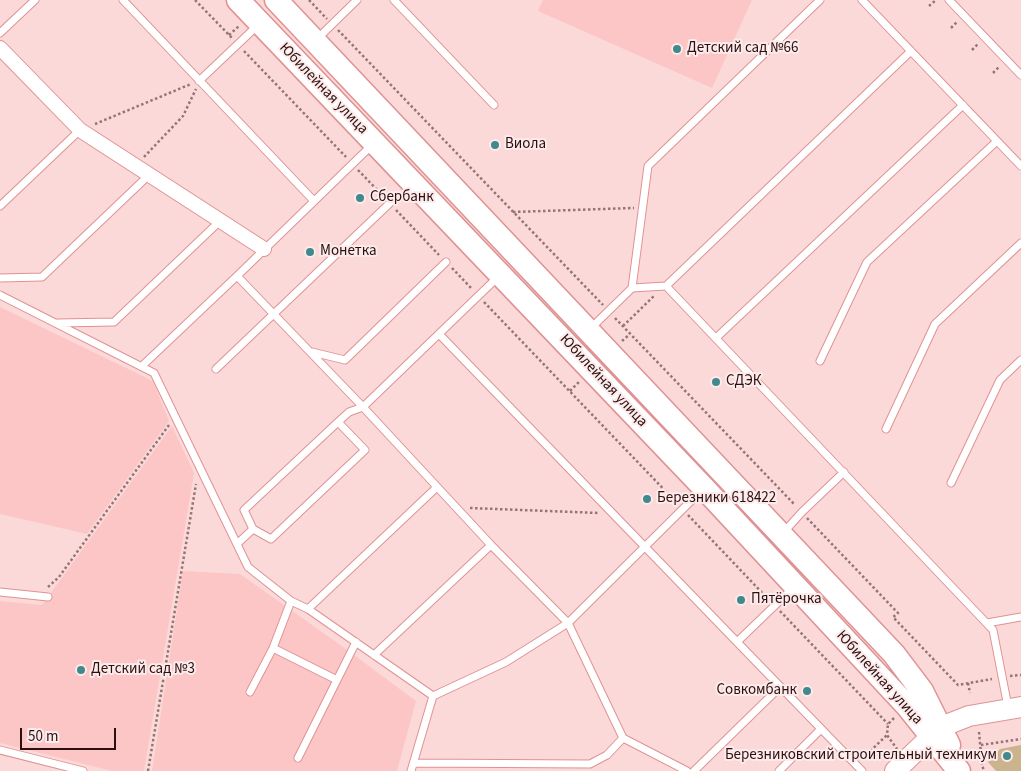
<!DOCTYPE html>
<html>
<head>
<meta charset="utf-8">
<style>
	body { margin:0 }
	#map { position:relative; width:1021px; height:771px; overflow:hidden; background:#fbd9d8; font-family:"Source Sans 3",sans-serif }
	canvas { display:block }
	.scale { position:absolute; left:20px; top:728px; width:96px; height:22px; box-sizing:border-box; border:2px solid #2c0f11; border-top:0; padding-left:6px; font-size:15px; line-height:18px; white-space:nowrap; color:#2c0f11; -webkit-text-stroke:4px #fcebea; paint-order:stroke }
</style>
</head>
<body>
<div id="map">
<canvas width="1021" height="771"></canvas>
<div class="scale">50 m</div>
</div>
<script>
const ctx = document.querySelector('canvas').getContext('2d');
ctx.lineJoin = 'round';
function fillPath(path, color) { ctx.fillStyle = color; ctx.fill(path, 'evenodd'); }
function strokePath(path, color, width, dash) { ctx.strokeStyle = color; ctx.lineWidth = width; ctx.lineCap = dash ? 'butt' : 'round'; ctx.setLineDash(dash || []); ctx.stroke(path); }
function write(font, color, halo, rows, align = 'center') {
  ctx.font = font + ' "Source Sans 3",sans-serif'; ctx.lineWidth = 4; ctx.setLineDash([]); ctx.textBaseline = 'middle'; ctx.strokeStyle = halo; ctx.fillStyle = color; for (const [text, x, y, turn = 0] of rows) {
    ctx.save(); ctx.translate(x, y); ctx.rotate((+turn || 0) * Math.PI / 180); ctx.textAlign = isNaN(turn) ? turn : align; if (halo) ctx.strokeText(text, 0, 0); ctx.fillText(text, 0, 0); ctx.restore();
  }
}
fillPath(new Path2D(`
	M543,0h209l-40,88 -174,-77z
	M0,307l153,74 16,40 -82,113 -87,-20z
	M172,426l22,47 -50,298h-32l-112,-28v-142l42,4z
	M183,571l57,3 106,75 70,52 -19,70h-245z`), '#fdc6c6');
fillPath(new Path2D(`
	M1021,745v26h-25l-8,-9 12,-13z`), '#cbb38e');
const service = new Path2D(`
	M123,0l191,201
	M394,0l100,105
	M862,0l159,166
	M949,0l72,75
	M0,33l35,-33
	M317,39l40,-39
	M199,81l58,-55
	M372,145l-135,131 126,131 136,-131
	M0,206l80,-76
	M0,278l42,-1 107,-102
	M666,286l327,344 15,77
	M632,288l16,-122 172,-166
	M0,295l154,78 94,194 43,34 17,8 125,87 73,-34 62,-39 134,-133
	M58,323l56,-1 106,-101
	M590,329l42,-41 34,-2 245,-235
	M439,334l298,308
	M716,338l247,-233
	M312,352l33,8 101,-98
	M820,361l47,-99 130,-121
	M142,366l95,-90
	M216,369l174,-166
	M338,422l27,28 -94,89 -18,-10 -9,-19 94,-88 11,-10 14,-5 128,138 77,78 55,115 -16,17 -17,9 -176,-1
	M886,429l49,-105 86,-81
	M951,483l49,-103 21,-20
	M784,532l18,-20 42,-40
	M237,544l16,-15
	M793,588l-56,54 125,129
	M0,592l48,5
	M308,609l129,-122
	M987,623l34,-6
	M273,648l64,32
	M374,655l117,-110
	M250,692l23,-44 18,-47
	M623,738l64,33
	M0,750l83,21
	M298,758l58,-116
	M411,771l22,-75
	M694,771l86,-84
	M779,771l42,-42`);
const minor = new Path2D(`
	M0,48l80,82 184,119`);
const secondary = new Path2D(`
	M895,771l46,-44 28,-11 52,-9`);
const primary = new Path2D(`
	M238,0l466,488 203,218 52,65
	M276,0l618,654 28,37 27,54`);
strokePath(service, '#e09293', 9);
strokePath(minor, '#e09293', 16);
strokePath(secondary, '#e09293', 22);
strokePath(primary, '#e09293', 25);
strokePath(new Path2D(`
	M195,0l37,38
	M309,0l18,19
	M929,6l7,-6
	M951,28l6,-6
	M338,30l265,275
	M229,35l10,-9
	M972,50l6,-6
	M244,51l102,106
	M993,73l6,-6
	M95,124l96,-40
	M144,157l39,-41 13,-27
	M358,170l26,27
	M396,210l43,45
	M513,212l121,-4
	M452,268l20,21
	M484,302l192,200
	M615,318l180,187
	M623,326l31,-30
	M622,341l8,-7
	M570,391l10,-10
	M470,508l129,5
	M688,515l81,85
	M807,518l91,95 -5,4 65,68 34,-6
	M48,587l11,-10 110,-152
	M780,611l108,113
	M1010,676l11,-1
	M968,683l2,10
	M894,718l-6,6 -1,11 10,14
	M979,732l3,33 2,6
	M981,745l40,-6
	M863,758l24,-23
	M148,771l48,-287`), '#947575', 2.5, [2.5, 2.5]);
strokePath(service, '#fff', 7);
strokePath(minor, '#fff', 14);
strokePath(secondary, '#fff', 20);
strokePath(primary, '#fff', 22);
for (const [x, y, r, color] of [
	[677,49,5,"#41898c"],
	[495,145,5,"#41898c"],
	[360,198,5,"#41898c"],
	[310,252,5,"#41898c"],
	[716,382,5,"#41898c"],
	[647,499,5,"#41898c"],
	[741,600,5,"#41898c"],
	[81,670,5,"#41898c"],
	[807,691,5,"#41898c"],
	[1007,756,5,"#41898c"]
]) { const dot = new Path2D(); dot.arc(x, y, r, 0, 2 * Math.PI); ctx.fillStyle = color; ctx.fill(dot); strokePath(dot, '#fcebea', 2); }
write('15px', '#2c0f11', '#fcebea', [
	["Детский сад №66",687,49],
	["Виола",505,145],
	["Сбербанк",370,198],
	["Монетка",320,252],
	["СДЭК",726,382],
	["Березники 618422",657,499],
	["Пятёрочка",751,600],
	["Детский сад №3",91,670],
	["Совкомбанк",797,691,"right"],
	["Березниковский строительный техникум",997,756,"right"]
], 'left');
write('15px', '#2c0f11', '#fcebea', [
	["Юбилейная улица",323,89,46],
	["Юбилейная улица",603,381,47],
	["Юбилейная улица",879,678,48]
]);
</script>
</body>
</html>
